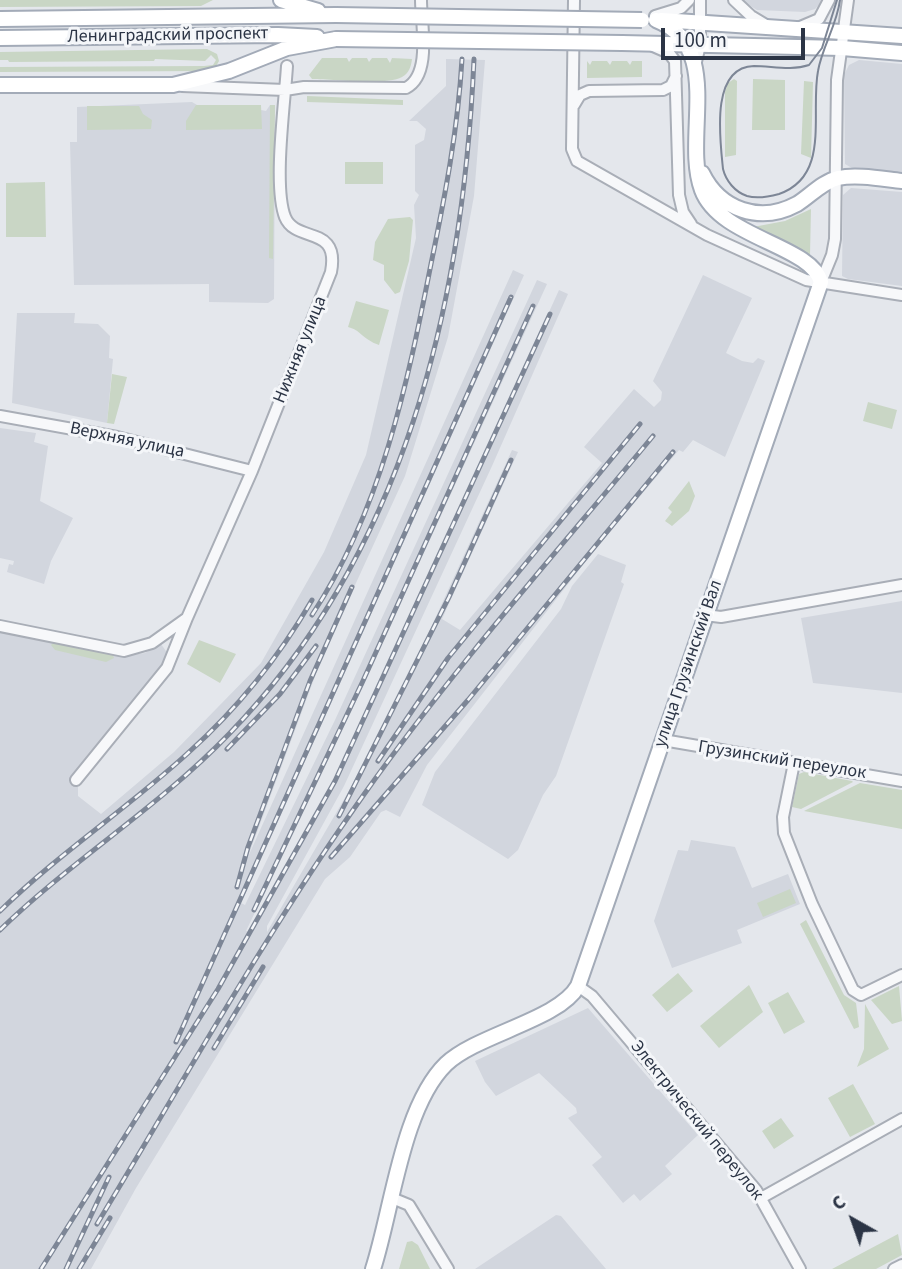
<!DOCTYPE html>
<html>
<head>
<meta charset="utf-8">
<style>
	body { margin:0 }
	#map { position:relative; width:902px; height:1269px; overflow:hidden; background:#e4e7ec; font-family:"Source Sans 3",sans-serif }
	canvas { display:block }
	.north { position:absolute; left:818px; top:1185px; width:70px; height:70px; -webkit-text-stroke:5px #f4f6f9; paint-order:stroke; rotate:320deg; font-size:19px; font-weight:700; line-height:28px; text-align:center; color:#2b3445 }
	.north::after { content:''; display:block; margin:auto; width:24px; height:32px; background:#2b3445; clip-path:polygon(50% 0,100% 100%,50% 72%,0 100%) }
	.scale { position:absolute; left:661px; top:28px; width:144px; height:32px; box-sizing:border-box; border:4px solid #2b3445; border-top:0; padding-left:9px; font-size:21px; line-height:24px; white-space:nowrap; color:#2b3445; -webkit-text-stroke:5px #f4f6f9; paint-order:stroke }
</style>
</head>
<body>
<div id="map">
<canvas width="902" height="1269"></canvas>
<div class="north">С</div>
<div class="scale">100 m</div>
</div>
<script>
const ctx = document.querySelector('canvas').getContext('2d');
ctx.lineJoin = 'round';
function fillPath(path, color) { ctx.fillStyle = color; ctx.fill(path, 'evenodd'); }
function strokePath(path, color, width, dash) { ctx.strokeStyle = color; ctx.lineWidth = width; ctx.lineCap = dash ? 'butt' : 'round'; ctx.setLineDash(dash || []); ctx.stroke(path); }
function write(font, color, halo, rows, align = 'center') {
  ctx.font = font + ' "Source Sans 3",sans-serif'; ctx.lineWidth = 6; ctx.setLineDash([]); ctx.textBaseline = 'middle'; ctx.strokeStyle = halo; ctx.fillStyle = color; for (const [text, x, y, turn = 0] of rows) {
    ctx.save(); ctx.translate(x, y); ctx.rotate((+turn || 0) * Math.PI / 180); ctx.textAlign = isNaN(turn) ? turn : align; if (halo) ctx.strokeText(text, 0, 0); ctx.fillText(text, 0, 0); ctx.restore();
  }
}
fillPath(new Path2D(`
	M741,0h83l-9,9 -10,3 -48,-2z
	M446,59l39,1 -11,136 -26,141 -43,139 -82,179 -76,204 266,-589 11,5 -283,628 4,2 90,-185 202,-440 10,4 -191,417 -110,230 3,1 17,-28 87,-161 206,-453 9,4 -76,172 -148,320 -77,140v6l83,-143 73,-144 89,-195 6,2 -76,167 18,11 142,-167 -18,-16 50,-58 20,18 7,-7 1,-8 -9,-11 50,-106 49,23 -26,55 16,8 11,2 5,-5 7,3 -40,96 -32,-17 -10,12 -4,-2 -86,102 -166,213 -27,52 -14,-7 -5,2 -31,45 -25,22 -189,309 -45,81h-91v-639l123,26 22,-3 16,-9 14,20 -97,119v13l23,18 73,-62 87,-89 63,-111 42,-97 50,-217 -2,-33 5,-10 -4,-4v-46l9,-5 2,-11 -9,-8h-8l37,-35z
	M859,60l43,4v109l-50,-5 -7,-4 -1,-89 5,-10z
	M192,102l5,3h64v5l5,1 4,-6h5l-1,194 -6,4 -59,-1v-18l-135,1 -4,-143h7v-35z
	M851,188l51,4v94l-54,-7 -6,-3 1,-81z
	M17,313h58l-1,10 24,1 12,12 -1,22 4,1 -6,64 -95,-20z
	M0,428l36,5 -2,9 14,4 -8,55 33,17 -22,43 -7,23 -37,-12 2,-8 4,1 1,-4 -14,-3z
	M598,554l28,11 -5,17 3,2 -68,192 -13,19 -25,55 -10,9 -86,-54 13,-33 126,-163 11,-23z
	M902,601v92l-89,-10 -12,-65z
	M691,840l44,7 17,41 36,-14 12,30 -63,26 5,13 -70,25 -18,-47 24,-71 10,1z
	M588,1008l110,127 -33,31 7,8 -32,27 -6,-7 -11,9 -31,-38 10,-8 -34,-39 9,-5 -1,-5 -37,-35 -43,23 -11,-14 -10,-21z
	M556,1215l5,1 45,53h-131z`), '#d2d6de');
fillPath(new Path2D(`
	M0,0h213l-12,6 -201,1z
	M207,49l10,5 2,7 -4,7 -7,3 -208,1v-5l204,-1 9,-1 3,-5 -5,-5 -6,6 -50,-2 -1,2 -145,1 -1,-2h-8v-8z
	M322,58h25l2,4 3,-4h15l2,4 3,-4h15l3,5 2,-5 20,1c-1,8 -3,14 -10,18 -16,9 -70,2 -90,2l-3,-4z
	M587,61l3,4 2,-4h15l3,4 2,-4h15l3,4 2,-4h10v16l-55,1z
	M734,79l3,2 -1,74 -11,2v-65l3,-9z
	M753,79l32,1v50h-33z
	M804,81l9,1 -2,76 -10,-4z
	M307,96l96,4v5l-96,-3z
	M196,105h65l1,24 -76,1v-9z
	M270,105h5l-2,154 -4,-1z
	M87,106h52l4,8 9,6 -1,9 -64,1z
	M345,162h38v22h-38z
	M45,182l1,55h-40v-54z
	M811,209l-1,46 -57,-28 32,-6z
	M410,217l3,3 -4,41 -9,31 -5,2 -11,-14v-15l-11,-5 2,-18 13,-23z
	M356,301l33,9 -10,35c-17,-6 -18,-15 -31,-18z
	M112,374l15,3 -13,47 -7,-1z
	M868,402l29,8 -5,19 -29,-8z
	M689,481l6,15 -6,15 -17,15 -7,-5 7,-9 -4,-4z
	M56,640l57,15 1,3 -8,4 -51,-12 -4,-5z
	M199,640l37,14 -16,29 -33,-19z
	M804,772l48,9 1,1 -52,27 -9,-2 7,-33z
	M860,783l42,7v39l-98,-18z
	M790,889l6,14 -33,14 -6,-14z
	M806,920l38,75 12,8 3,24 -5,2 -54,-105z
	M678,973l15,18 -26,21 -15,-17z
	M749,985l14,27 -44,36 -19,-22z
	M899,986l3,35 -10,3 -21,-24z
	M788,992l17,30 -21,12 -16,-31z
	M865,1004l24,45 -32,18 7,-18z
	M853,1084l22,40 -25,13 -22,-39z
	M781,1118l13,18 -20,13 -12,-18z
	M898,1234l4,21 -26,14h-44z
	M412,1241l6,4 12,24h-31l8,-27z`), '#c9d6c5');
const minor = new Path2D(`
	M574,0l-2,149 5,12 130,74 99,45 96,15
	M734,0l17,16 15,9
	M655,16l26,-8 8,-8
	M800,27l19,-8 10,-19
	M653,46l16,7 6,8 4,134 4,17 8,12
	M695,66l5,-21v-45
	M182,86l103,4 19,-3 102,1c26,-13 15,-64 15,-88
	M574,105l6,-10 9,-4 74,-1 8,-4 5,-10
	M821,282l11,-27 3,-16 2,-159 11,-80
	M0,416l117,21 135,34
	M705,615l16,2 181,-32
	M0,626l124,25 28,-8 35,-25 65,-147 79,-199c9,-48 -35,-28 -46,-55 -12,-31 0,-116 2,-151
	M663,740l239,41
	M794,763l-11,54 1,16 28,71 41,86 8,5 41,-20
	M76,780l91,-112 20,-50
	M578,986l14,10 164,194 44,79
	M392,1198l17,7 39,64
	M761,1198l141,-79
	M894,1269l8,-4`);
const major = new Path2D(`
	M281,0l37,11
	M0,19l336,-4
	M661,20l241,16
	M0,38l278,-3 39,2
	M622,43l220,5 60,5
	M0,85h173l56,-14 58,-23 49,-9
	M702,173c18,37 58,51 95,31 13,-8 25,-22 41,-26 19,-4 45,1 64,3
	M373,1269c19,-58 29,-162 73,-205 32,-30 113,-44 132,-78l243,-704c-10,-37 -101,-44 -119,-92 -20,-53 23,-143 -46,-170`);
strokePath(minor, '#a9aeb7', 14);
strokePath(major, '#a3abb8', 18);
strokePath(minor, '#f7f8fa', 10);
strokePath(major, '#fff', 14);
strokePath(new Path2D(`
	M837,0l-15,48 -13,17c-18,6 -37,1 -55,1 -44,1 -34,73 -31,103 3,12 12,23 24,27 10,3 21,1 32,-2 52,-18 31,-81 39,-123 4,-24 19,-46 22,-71`), '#7d8696', 2);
const rail = new Path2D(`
	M312,615c69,-105 95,-229 119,-351 14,-68 27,-135 31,-205
	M227,749l53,-55 36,-48
	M378,761l70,-103 192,-234
	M339,816l110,-219 62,-137
	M331,857l137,-157 205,-248
	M237,887l11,-40 62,-166 42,-94
	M254,910l108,-227 171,-377
	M0,911c58,-57 128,-103 188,-158 49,-44 91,-96 124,-153
	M0,930c72,-70 159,-123 229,-196 176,-182 234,-428 245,-675
	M176,1042l335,-745
	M214,1048l49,-81
	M97,1224c87,-144 170,-293 268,-431 88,-124 191,-240 288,-357
	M41,1269l177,-280 117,-208 215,-467
	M66,1269l43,-92
	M79,1269l31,-51`);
strokePath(rail, '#7d8696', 5);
strokePath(rail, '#f4f6f9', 2.5, [8]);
const majorBridge = new Path2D(`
	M336,15l306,5
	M336,39l286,4`);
strokePath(majorBridge, '#a3abb8', 18, []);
strokePath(majorBridge, '#fff', 14);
write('18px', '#2b3445', '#f4f6f9', [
	["Ленинградский проспект",168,36,-1],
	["Нижняя улица",301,350,-68],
	["Верхняя улица",127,441,12],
	["улица Грузинский Вал",689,664,-71],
	["Грузинский переулок",782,761,9],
	["Электрический переулок",696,1121,51]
]);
</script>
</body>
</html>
